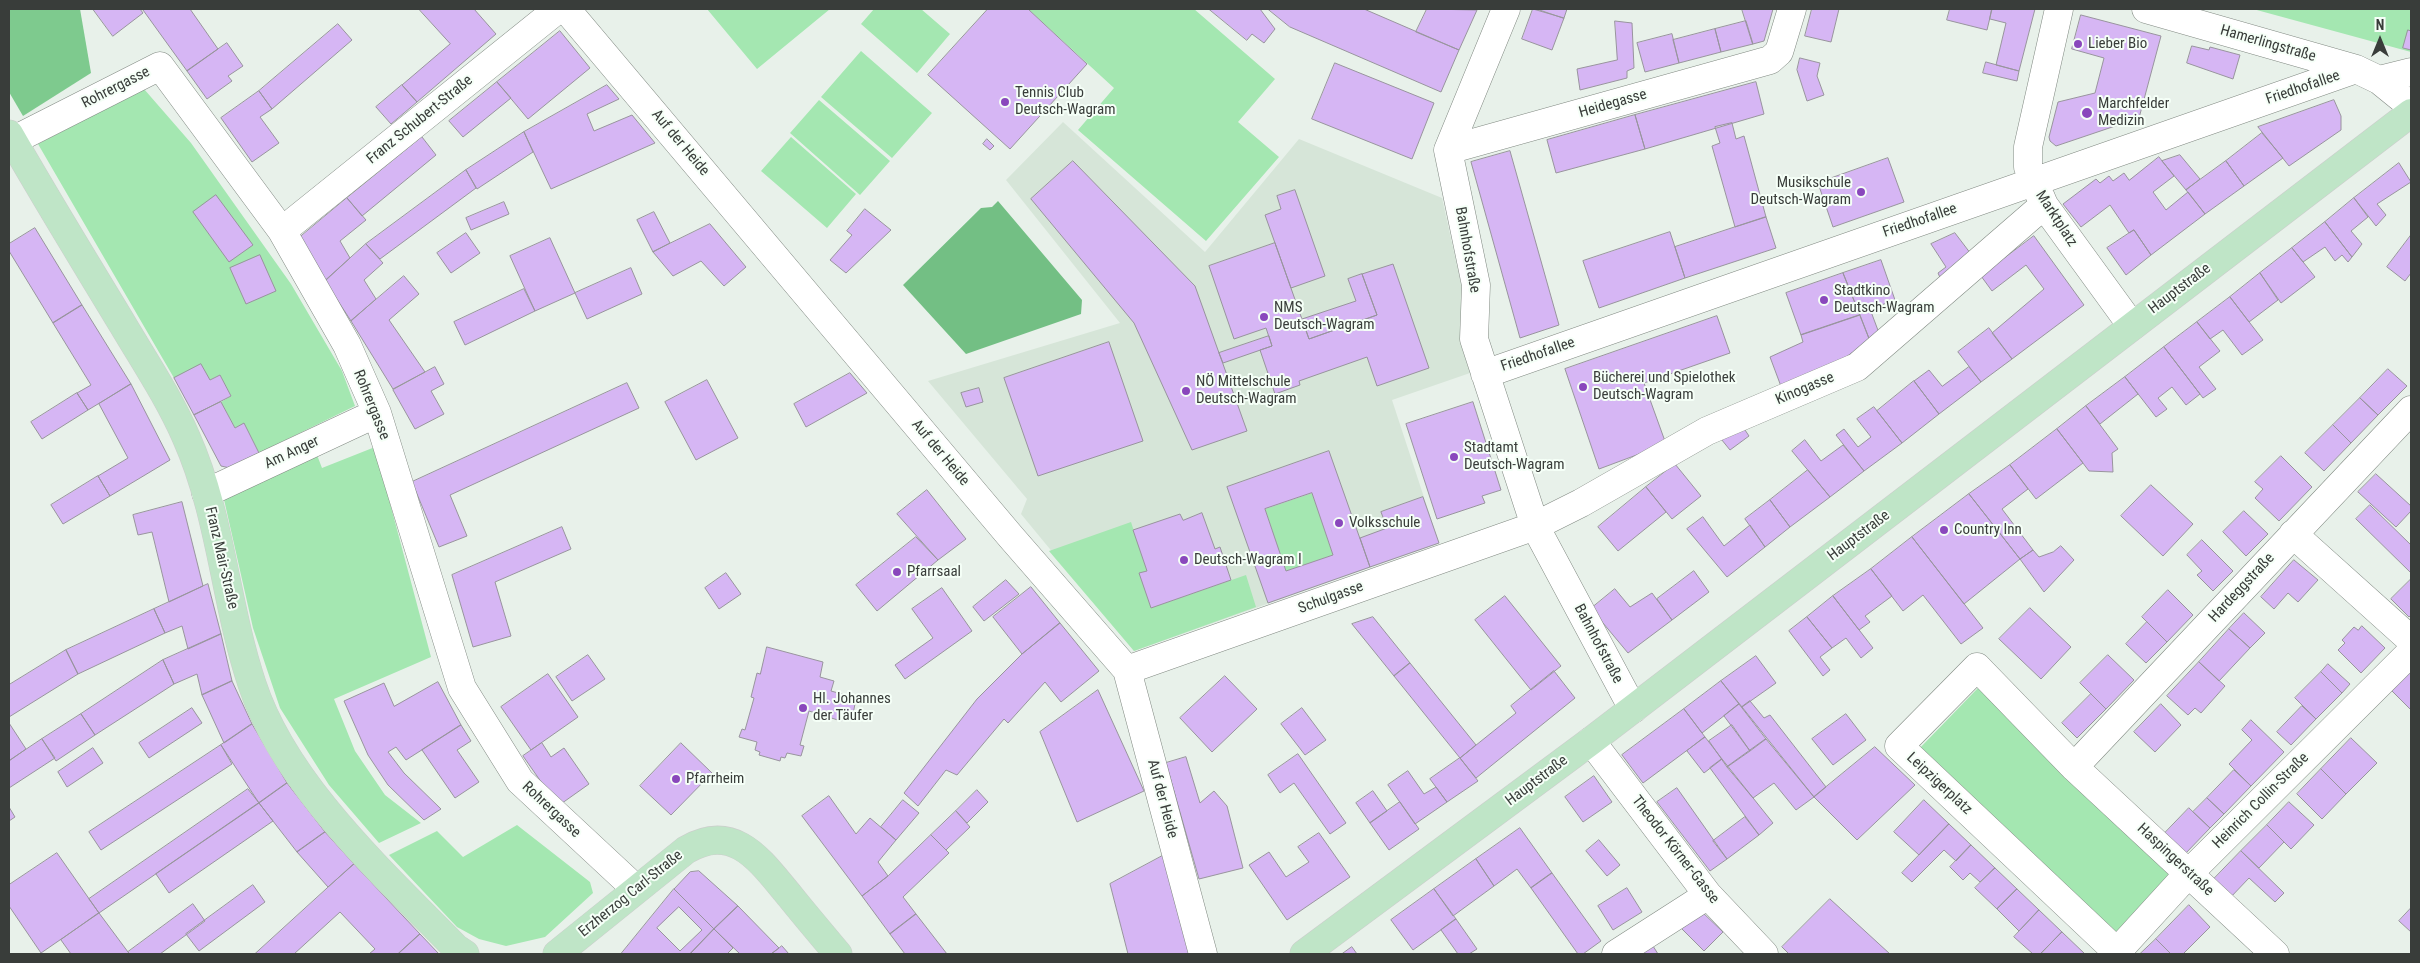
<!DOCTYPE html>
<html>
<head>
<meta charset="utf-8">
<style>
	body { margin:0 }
	#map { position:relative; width:2420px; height:963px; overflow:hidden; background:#e8f1ea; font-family:"Roboto Condensed",sans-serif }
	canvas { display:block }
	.frame { position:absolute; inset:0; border:10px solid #393d3a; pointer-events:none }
	.north { position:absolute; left:2355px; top:15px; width:50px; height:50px; -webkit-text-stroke:4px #f5fff7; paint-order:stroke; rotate:0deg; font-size:14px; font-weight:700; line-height:20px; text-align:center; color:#393d3a }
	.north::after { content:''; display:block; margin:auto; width:18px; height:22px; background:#393d3a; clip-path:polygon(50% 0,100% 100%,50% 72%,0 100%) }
</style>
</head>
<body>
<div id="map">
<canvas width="2420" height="963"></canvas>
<div class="frame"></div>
<div class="north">N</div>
</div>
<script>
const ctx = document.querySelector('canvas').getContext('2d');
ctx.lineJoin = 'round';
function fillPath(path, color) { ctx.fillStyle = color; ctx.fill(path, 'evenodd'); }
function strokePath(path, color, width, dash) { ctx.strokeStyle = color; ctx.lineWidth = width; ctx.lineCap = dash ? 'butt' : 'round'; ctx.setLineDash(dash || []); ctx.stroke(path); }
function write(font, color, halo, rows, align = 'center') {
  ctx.font = font + ' "Roboto Condensed",sans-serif'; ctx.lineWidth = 4; ctx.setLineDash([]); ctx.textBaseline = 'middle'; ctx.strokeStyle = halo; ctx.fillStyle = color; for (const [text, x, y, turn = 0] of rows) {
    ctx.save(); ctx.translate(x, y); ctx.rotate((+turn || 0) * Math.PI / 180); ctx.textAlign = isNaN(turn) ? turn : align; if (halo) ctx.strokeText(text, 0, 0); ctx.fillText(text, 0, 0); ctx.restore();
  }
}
fillPath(new Path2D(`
	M1063,122l142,130 94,-113 143,59 21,95 -3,49 10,31 -78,27 47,143 -305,108 -113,-137 6,-15 -99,-118 192,-58 -114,-143z`), '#d6e5d8');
fillPath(new Path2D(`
	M707,9h123l-73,60z
	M874,9h47l29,25 -33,39 -56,-49z
	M1028,9h166l81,70 -37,43 41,35 -73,84 -128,-111 36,-42z
	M2253,9h158v43z
	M861,51l71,62 -40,45 -71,-61z
	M144,89l47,54 100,141 51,87 13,35 -96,47 -15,-29 -9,4 -14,-26 10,-6 -11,-21 -10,5 -36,-2 -136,-234z
	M819,100l71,61 -30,34 -70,-62z
	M791,137l65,57 -29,34 -66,-57z
	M375,447l56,210 -97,42 21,52 30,44 36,28 -42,20 -50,-58 -49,-77 -27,-80 -30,-133 94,-40 5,13z
	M1312,493l21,62 -47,16 -21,-62z
	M1131,522l16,49 -7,2 11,35 95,-33 10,32 -122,44 -85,-100z
	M1978,688l198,189 -61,63 -198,-189z
	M517,825l73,57 3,11 -48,44 -39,9 -27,-7 -22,-12 -68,-72 48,-24 26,26z`), '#a4e7b1');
fillPath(new Path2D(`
	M9,9h71l11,64 -68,43 -14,-24z`), '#7eca8e');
fillPath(new Path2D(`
	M998,201l84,99 -1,14 -115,40 -63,-69 78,-77 11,-1z`), '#73bf84');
const building = new Path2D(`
	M93,9h47l3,4 -30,23z
	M145,9h45l28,40 -31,22 -44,-61z
	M419,9h55l22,25 -79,68 -15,-17 48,-41z
	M988,9h40l59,55 -77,85 -82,-74z
	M1209,9h51l15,20 -11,14 -12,-9 -5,6z
	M1268,9h96l95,41 -18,42 -151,-65z
	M1427,9l50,1 -18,40 -43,-18z
	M1533,9l31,9 -12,32 -30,-11z
	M1537,9h30l-3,9z
	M1742,9h31l-9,32 -11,3z
	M1812,9h27l-8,33 -26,-6z
	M1950,9h42l-5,21 -40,-10z
	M1992,9h43l-16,62 -23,-6 10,-42 -16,-4z
	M2081,15l80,21 -22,82 -83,28 -6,-5 -1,-4 9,-35 37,-9 9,-35 -32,-9z
	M1615,21l17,2 2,45 -7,3v7l-47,12 -3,-21 40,-9z
	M1746,21l7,23 -32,8 -6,-23z
	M338,24l14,16 -80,69 -13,-18z
	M1715,29l6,23 -42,11 -6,-23z
	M2408,30l3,1v19l-8,-2z
	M560,31l30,37 -62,51 -31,-37z
	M1672,34l7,29 -34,9 -8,-29z
	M227,43l16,23 -15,10 4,5 -25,18 -20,-28z
	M2192,46l17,4 1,-3 30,8 -7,24 -46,-16z
	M1800,58l20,5 -3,13 7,19 -17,6 -10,-31z
	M1986,62l33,9 -2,10 -34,-8z
	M1335,63l99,40 -22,56 -100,-40z
	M497,82l14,16 -48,39 -14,-16z
	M1756,82l8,32 -119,35 -10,-34z
	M402,85l15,17 -26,22 -15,-17z
	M607,85l12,14 -32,15 7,17 38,-16 23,28 -104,46 -27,-57z
	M259,91l13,18 -12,8 19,26 -27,19 -31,-44z
	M2334,100l7,16v14l-52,36 -31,-39z
	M1635,115l10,34 -89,24 -9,-33z
	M1732,123l4,16 8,-3 22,81 -31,10 -23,-81 8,-3 -5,-16z
	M524,132l9,20 -56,37 -11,-19z
	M2262,133l21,25 -39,28 -18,-25z
	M422,137l14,18 -74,61 -15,-18z
	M987,139l7,7 -4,4 -7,-6z
	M1510,151l49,174 -39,13 -49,-176z
	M2180,155l20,24 -14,11 -24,-29z
	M2159,157l15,19 -21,16 13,18 22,-18 17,22 -54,41 -17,-25 -5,3 -19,-28 -29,22 -18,-23 33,-25 4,4 9,-7 4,5 11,-8 5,7z
	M1888,158l16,44 -71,25 -15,-44z
	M1073,161l122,125 52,145 -55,19 -58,-127 -103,-124z
	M2226,161l18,25 -39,28 -19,-24z
	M2399,163l12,19 -34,22 9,11 -10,11 -22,-28z
	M466,170l10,18 -96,71 -14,-15z
	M1295,190l30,86 -34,12 -26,-73 16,-6 -4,-13z
	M216,195l37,50 -24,17 -36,-50z
	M347,198l19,22 -26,21 10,17 -25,23 -26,-43z
	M2354,198l14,19 -17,14 11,13 -10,13 -27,-35z
	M504,202l5,12 -38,16 -5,-12z
	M865,209l26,21 -45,43 -16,-13 22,-25 -5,-4z
	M654,212l16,31 -17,9 -16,-32z
	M1766,217l10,31 -91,30 -10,-31z
	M2325,222l27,35 -4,5 -6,-7 -7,6 -10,-14 -22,15 -11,-14z
	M710,224l36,43 -22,19 -23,-25 -28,15 -20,-24z
	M35,228l47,77 -29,18 -44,-72v-7z
	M2134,230l17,25 -25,20 -19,-27z
	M1670,232l15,46 -86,30 -16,-47z
	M466,233l14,20 -29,20 -14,-20z
	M1955,233l19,25 -32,24 -4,-9 8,-6 -15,-23z
	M2411,235v38l-6,8 -18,-14z
	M2034,236l50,69 -72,54 -20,-26 52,-44 -18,-24 -34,26 -11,-15z
	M550,238l25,55 -40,18 -25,-55z
	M1275,243l34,96 68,-24 -15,-41 31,-10 36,104 -52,18 -10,-29 -68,24 1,4 -25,9 -15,-44 12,-4 -6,-18 -32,11 -25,-73z
	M366,244l17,19 -19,17 12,19 -25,22 -26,-40z
	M2292,248l23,29 -34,26 -21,-30z
	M260,255l16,36 -30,13 -16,-36z
	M1881,260l14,40 -25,9 9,24 -9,8 -27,-68z
	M631,268l11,26 -55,25 -12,-26z
	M1843,273l17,42 -59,20 -15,-42z
	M2260,273l18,27 -29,22 -19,-25z
	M1362,274l15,41 -68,24 -7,-20 54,-18 -8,-22z
	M404,276l15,18 -30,26 36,52 -32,17 -42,-68z
	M524,289l11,22 -70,34 -11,-23z
	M2230,297l33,43 -21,15 -19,-25 -13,9 -13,-17z
	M82,305l49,79 -43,26 -11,-17 14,-8 -38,-62z
	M1860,315l10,26 -44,29 -44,19 -12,-32 33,-15 -2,-7z
	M1717,316l13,37 -86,30 22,61 -67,25 -34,-100z
	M2197,322l23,29 -21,16 17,22 -13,9 -39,-51z
	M1989,328l23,31 -31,23 -23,-30z
	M1269,336l3,10 -49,17 -4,-10z
	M1109,342l34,99 -105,35 -34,-98z
	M2164,347l36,47 -14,11 -14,-18 -14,11 9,11 -11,8 -31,-40z
	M201,364l9,16 10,-5 11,21 -37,19 -20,-37z
	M435,367l9,17 -13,7 13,23 -29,15 -22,-39z
	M1969,367l12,15 -42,32 -25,-33 15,-11 13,16z
	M2388,369l19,17 -29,29 -18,-17z
	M850,373l17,20 -61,34 -12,-23z
	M2125,377l13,17 -38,30 -14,-18z
	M707,380l31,58 -42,22 -31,-58z
	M1914,381l25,33 -37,29 -25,-32z
	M627,383l12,25 -189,87 17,41 -28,11 -27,-65z
	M131,384l39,76 -60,36 -12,-20 30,-18 -29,-54z
	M979,388l4,14 -17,5 -5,-14z
	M77,393l11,17 -46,29 -11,-17z
	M2360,398l18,17 -27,28 -18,-18z
	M221,402l14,26 9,-5 15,30 -29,15 -9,-2 -27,-51z
	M1473,402l28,88 -19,6 3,7 -48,16 -31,-95z
	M2086,406l32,43 -6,4 1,19 -24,-1 -32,-42z
	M1874,407l28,36 -38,28 -28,-36 8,-6 14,18 13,-10 -14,-18z
	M1741,424l8,12 -19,14 -13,-16z
	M2333,425l18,18 -27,28 -19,-18z
	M2057,429l26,34 -47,36 -26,-34z
	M1805,440l16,21 22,-16 21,26 -34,26 -38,-46z
	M1329,451l41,116 -102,36 -41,-116zM1312,493l21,62 -47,16 -21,-62z
	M2281,456l31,31 -33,34 -24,-23 8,-9 -8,-7z
	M1675,464l26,32 -29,23 -26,-32z
	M2010,465l18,24 -26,20 31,41 -13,9 -51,-65z
	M1808,470l22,27 -40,30 -20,-27z
	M2376,474l35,32v5l-15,16 -38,-35z
	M98,476l12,20 -47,28 -12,-19z
	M2151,485l42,39 -30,32 -42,-40z
	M1646,487l20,25 -48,39 -20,-24z
	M927,490l39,49 -28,21 -41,-46z
	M1969,494l51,65 -56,45 -52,-67z
	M1423,497l16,46 -69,24 -10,-29 27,-10 -6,-16z
	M1770,500l20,27 -25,20 -20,-28z
	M182,502l21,84 -34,16 -17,-70 -14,3 -5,-20z
	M2370,505l41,40v28l-55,-54z
	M2244,511l24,23 -22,22 -23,-24z
	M1202,513l13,36 5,-2 11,33 -80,28 -12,-35 8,-2 -14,-41 47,-16 3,6z
	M1703,517l21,29 26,-21 15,22 -38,30 -40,-48z
	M562,527l9,22 -76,33 16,54 -38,11 -21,-72z
	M916,537l22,23 -61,51 -21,-26z
	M1912,537l71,91 -22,16 -38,-49 -20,16 -32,-42z
	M2202,540l31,31 -20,20 -16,-16 5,-4 -15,-16z
	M2061,546l13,14 -30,32 -24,-33 13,-9 6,7 14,-5z
	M2294,560l24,20 -20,22 -10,-9 -14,16 -13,-12z
	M1871,569l21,27 -27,20 5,6 -11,8 -26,-34z
	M1694,571l15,21 -37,28 -15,-21z
	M726,573l15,21 -22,15 -14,-21z
	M2411,579v36l-2,2 -18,-18z
	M1006,580l13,14 -35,27 -11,-14z
	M208,584l13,50 -33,15 -6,-23 -17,7 -11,-24z
	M1031,587l29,36 -38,31 -29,-37z
	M942,588l30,43 -67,48 -10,-14 38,-27 -21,-29z
	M1615,589l15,18 22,-14 20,27 -44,33 -30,-36 -5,-10z
	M2168,590l25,25 -26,27 -25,-25z
	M1505,596l56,70 -30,24 -56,-70z
	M1833,596l40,52 -12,10 -15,-20 -14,10 -25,-31z
	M2030,608l41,39 -30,32 -42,-40z
	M154,609l11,24 -87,41 -12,-24z
	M2244,613l21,20 -15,15 -21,-19z
	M1373,617l37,46 -16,13 -42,-52z
	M1807,617l25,31 -12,9 10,13 -7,6 -34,-45z
	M2147,622l20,20 -21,21 -20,-19z
	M1060,623l39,48 -38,31 -16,-20 -37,41 -4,-4 -47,56 -11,-5 -28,36 -14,-13 73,-94 45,-45z
	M2362,626l23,22 -24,25 -23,-23 7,-7 -3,-3 12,-13 4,3z
	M2229,629l21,19 -31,33 -20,-19z
	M221,634l11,47 -30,14 -5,-21 -23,10 -11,-24z
	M767,647l56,15 -3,15 14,4 -3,10 18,5 6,8 -2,10 -12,7 -32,-10 -9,34 4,1 -3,10 -14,-3 -2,5 -4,-1 -1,4 -21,-6 1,-3 -5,-2 2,-8 -18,-5 3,-8 3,1 9,-32 -3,-1 6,-24 3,1z
	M66,650l12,24 -69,43v-32z
	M588,655l17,24 -33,22 -16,-24z
	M2108,655l26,25 -28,29 -26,-26z
	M1756,656l20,27 -34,24 -21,-26z
	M163,660l11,24 -79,51 -14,-21z
	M2199,662l26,24 -24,27 -6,-5 -7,7 -21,-19z
	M1410,663l66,82 -16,13 -66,-82z
	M2328,664l22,20 -8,9 -21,-21z
	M1554,671l21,27 -99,80 -16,-20 56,-45 -5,-7z
	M2411,671v39l-19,-19z
	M2321,672l21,21 -26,26 -21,-21z
	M548,674l30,43 -47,33 -30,-43z
	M1225,676l32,33 -45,43 -32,-34z
	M232,681l20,43 -28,19 -22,-48z
	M1721,681l18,23 -37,29 -18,-24z
	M438,682l23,43 -55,35 -10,-13 -8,5 16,21 37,36 -17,11 -36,-35 -20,-30 -24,-54 40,-18 10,23z
	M1098,690l46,101 -67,31 -37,-90z
	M2091,694l15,15 -29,29 -15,-15z
	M1750,701l14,17 6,-3 56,72 -12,10 -72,-90z
	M1739,704l27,35 -16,12 -26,-35z
	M2161,704l20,21 -26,27 -21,-20z
	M2302,706l14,13 -25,26 -14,-13z
	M192,708l10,15 -53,35 -10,-15z
	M1302,708l24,32 -21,15 -24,-31z
	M1684,709l21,28 -62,46 -21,-28z
	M81,714l14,21 -39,26 -14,-22z
	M1846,714l20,26 -33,25 -21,-26z
	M2251,720l33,32 -33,34 -22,-22 23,-24 -10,-10z
	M9,723l17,26 -17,12z
	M252,724l35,59 -28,20 -38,-58z
	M461,725l10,16 -14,9 22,32 -24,16 -33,-48z
	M1732,725l18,26 -23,16 -18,-26z
	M1705,737l17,22 -18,14 -17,-22z
	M2351,738l26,25 -31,31 -25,-25z
	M42,739l13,19 -46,30v-27z
	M1766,739l48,58 -18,13 -22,-27 -21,15 -26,-31z
	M542,743l9,14 13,-9 25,36 -31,22 -35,-50z
	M681,743l31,30 -41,42 -31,-29z
	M221,745l11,19 -131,86 -12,-18z
	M1875,747l40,38 -58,55 -43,-43z
	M93,748l10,15 -36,24 -9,-15z
	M1298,754l48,69 -16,11 -36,-51 -14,10 -12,-18z
	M1186,757l14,46 14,-12 13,15 16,62 -44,11 -33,-116z
	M1460,758l18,23 -31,21 -17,-23z
	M1722,759l51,64 -14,12 -49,-67z
	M2321,769l25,25 -24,25 -25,-25z
	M2234,770l17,16 -27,28 -17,-16z
	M1408,771l16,23 12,-7 11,15 -32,22 -27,-39z
	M1594,776l18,26 -29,20 -18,-25z
	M287,783l38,49 -28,20 -38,-49z
	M1677,788l50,71 -17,12 -53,-69z
	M248,789l11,14 -160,110 -10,-14z
	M977,790l11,12 -21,21 -11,-12z
	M1373,791l14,20 -17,12 -14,-20z
	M829,796l27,38 14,-16 26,22 -18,22 10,14 -26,20 -60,-80z
	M2207,798l17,16 -14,14 -17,-16z
	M903,800l16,13 -23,27 -15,-13z
	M1924,800l25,24 -30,31 -25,-23z
	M1400,802l19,27 -30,21 -19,-27z
	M2289,802l25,23 -23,24 -24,-24z
	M259,803l14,18 -104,72 -13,-19z
	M9,807l6,10 -6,4z
	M2189,808l21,20 -25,26 -21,-20z
	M956,811l14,16 -24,23 -15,-15z
	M1745,817l14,18 -32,24 -14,-18z
	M1949,824l22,21 -15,16 -12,-11 -32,32 -10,-9z
	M2267,825l17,17 -25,26 -18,-17z
	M1520,828l32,45 -21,15 -14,-19 -23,17 -18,-27z
	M325,832l29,32 -26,23 -31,-35z
	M1319,833l31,44 -63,43 -38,-55 20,-13 17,25 23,-15 -11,-15z
	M931,835l18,18 -46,44 13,17 -26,20 -28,-38 26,-20z
	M1599,840l21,25 -13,11 -21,-25z
	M1971,845l24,23 -15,14 -10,-9 -7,7 -13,-13z
	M2241,851l43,42 -9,9 -26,-24 -20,21 -18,-17z
	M57,853l42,60 -58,40 -32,-47v-21z
	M1166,854l24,100h-62l-18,-70z
	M1476,859l18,27 -41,30 -19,-27z
	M354,864l66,70 -22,20h-29l6,-5 -35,-37 -46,42h-39z
	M1995,868l22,21 -20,20 -22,-21z
	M699,871l39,35 -24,23 -40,-40 16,-17z
	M1552,873l49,68 -18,13h-5l-47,-66z
	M253,885l12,17 -66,49 -13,-17z
	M1627,888l15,24 -29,18 -15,-24z
	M674,889l40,40 -24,25h-69zM679,907l23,23 -22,21 -23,-23z
	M1434,889l22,30 -43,31 -22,-30z
	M2017,889l22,21 -20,21 -22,-22z
	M1830,899l60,55h-101l-7,-7z
	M193,904l12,17 -45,33h-30l-2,-2z
	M2189,905l21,22 -27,27h-12l-15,-15z
	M738,906l41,42 -8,6h-31l-26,-25z
	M2411,908v24l-12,-11z
	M1700,910l23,22 -19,19 -22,-22z
	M2039,910l23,22 -22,22h-7l-19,-17z
	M99,913l29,39 2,2h-59l-10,-14z
	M916,914l31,40h-42l-15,-20z
	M1456,919l21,30 -8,5h-11l-17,-24z
	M714,929l19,19 -6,6h-37z
	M2062,932l23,22h-44z
	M420,934l19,20h-41z
	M2156,939l15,15h-31z
	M782,946l7,8h-18l8,-6z
	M1653,946l5,8h-18z
	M1352,947l5,7h-15z`);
fillPath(building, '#d6b6f4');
strokePath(building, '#98949d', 1);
const minor = new Path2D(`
	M566,9l445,528 116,133 76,284
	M1506,9l-58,141 28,135 -2,54 61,187 98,183
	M2059,9l-31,138v20l16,38 88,121
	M2146,9l210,60 23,11 32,26
	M2379,80l32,-8
	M12,141l148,-75 122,165 65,114 30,68 85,275 58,93 116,108
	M1448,150l322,-90 9,-8 13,-43
	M282,231l276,-222
	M1485,374l871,-305
	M206,493l171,-80
	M2293,534l118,106
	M1127,670l408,-144 46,-23 126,-72 150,-64 187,-162
	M1591,741l117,154 56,59
	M2074,767l337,-357
	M2117,952l-218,-206 78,-79 97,100 201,187
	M1616,954l92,-59
	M2115,954l74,-81 222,-221`);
const major = new Path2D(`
	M9,134c37,65 76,128 114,191 22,37 46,73 63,112 35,78 39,166 66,247 33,101 131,189 204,264l9,6
	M557,954l129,-104c49,-29 75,12 103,45 16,20 33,40 49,59
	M1304,954l287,-213 820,-628`);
strokePath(minor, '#828a83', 29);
strokePath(major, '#cccdcc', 29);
strokePath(minor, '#fff', 28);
strokePath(major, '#bfe5c7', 28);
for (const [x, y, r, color] of [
	[2078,44,5,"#8947bc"],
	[1005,102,5,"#8947bc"],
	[2087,113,6,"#8947bc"],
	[1861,192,5,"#8947bc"],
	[1824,300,5,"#8947bc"],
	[1264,317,5,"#8947bc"],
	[1583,387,5,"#8947bc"],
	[1186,391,5,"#8947bc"],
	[1454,457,5,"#8947bc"],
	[1339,523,5,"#8947bc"],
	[1944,530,5,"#8947bc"],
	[1184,560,5,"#8947bc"],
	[897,572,5,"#8947bc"],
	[803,708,5,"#8947bc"],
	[676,779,5,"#8947bc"]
]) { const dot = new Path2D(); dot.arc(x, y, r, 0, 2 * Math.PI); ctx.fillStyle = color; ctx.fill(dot); strokePath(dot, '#f5fff7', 2); }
write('15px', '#393d3a', '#f5fff7', [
	["Lieber Bio",2088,44],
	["Tennis Club",1015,93],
	["Deutsch-Wagram",1015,110],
	["Marchfelder",2098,104],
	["Medizin",2098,121],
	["Musikschule",1851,183,"right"],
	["Deutsch-Wagram",1851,200,"right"],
	["Stadtkino",1834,291],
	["Deutsch-Wagram",1834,308],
	["NMS",1274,308],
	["Deutsch-Wagram",1274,325],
	["Bücherei und Spielothek",1593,378],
	["Deutsch-Wagram",1593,395],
	["NÖ Mittelschule",1196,382],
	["Deutsch-Wagram",1196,399],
	["Stadtamt",1464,448],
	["Deutsch-Wagram",1464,465],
	["Volksschule",1349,523],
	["Country Inn",1954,530],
	["Deutsch-Wagram I",1194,560],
	["Pfarrsaal",907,572],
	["Hl. Johannes",813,699],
	["der Täufer",813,716],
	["Pfarrheim",686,779]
], 'left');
write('15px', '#393d3a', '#f5fff7', [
	["Hamerlingstraße",2268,44,16],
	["Rohrergasse",116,88,-27],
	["Friedhofallee",2303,88,-19],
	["Heidegasse",1613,104,-16],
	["Franz Schubert-Straße",420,120,-39],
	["Auf der Heide",680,143,50],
	["Marktplatz",2056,219,57],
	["Friedhofallee",1920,221,-19],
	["Bahnhofstraße",1467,250,80],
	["Hauptstraße",2180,289,-37],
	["Friedhofallee",1538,355,-19],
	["Kinogasse",1805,389,-23],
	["Rohrergasse",371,405,68],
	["Am Anger",292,453,-25],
	["Auf der Heide",940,453,50],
	["Hauptstraße",1859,536,-37],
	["Franz Mair-Straße",221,558,77],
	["Hardeggstraße",2242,588,-47],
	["Schulgasse",1331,598,-20],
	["Bahnhofstraße",1598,644,62],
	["Hauptstraße",1537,781,-37],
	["Leipzigerplatz",1939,784,43],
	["Auf der Heide",1162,799,75],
	["Heinrich Collin-Straße",2261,801,-45],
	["Rohrergasse",551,810,43],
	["Theodor Körner-Gasse",1675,850,52],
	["Haspingerstraße",2175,860,43],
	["Erzherzog Carl-Straße",631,894,-39]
]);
</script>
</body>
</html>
